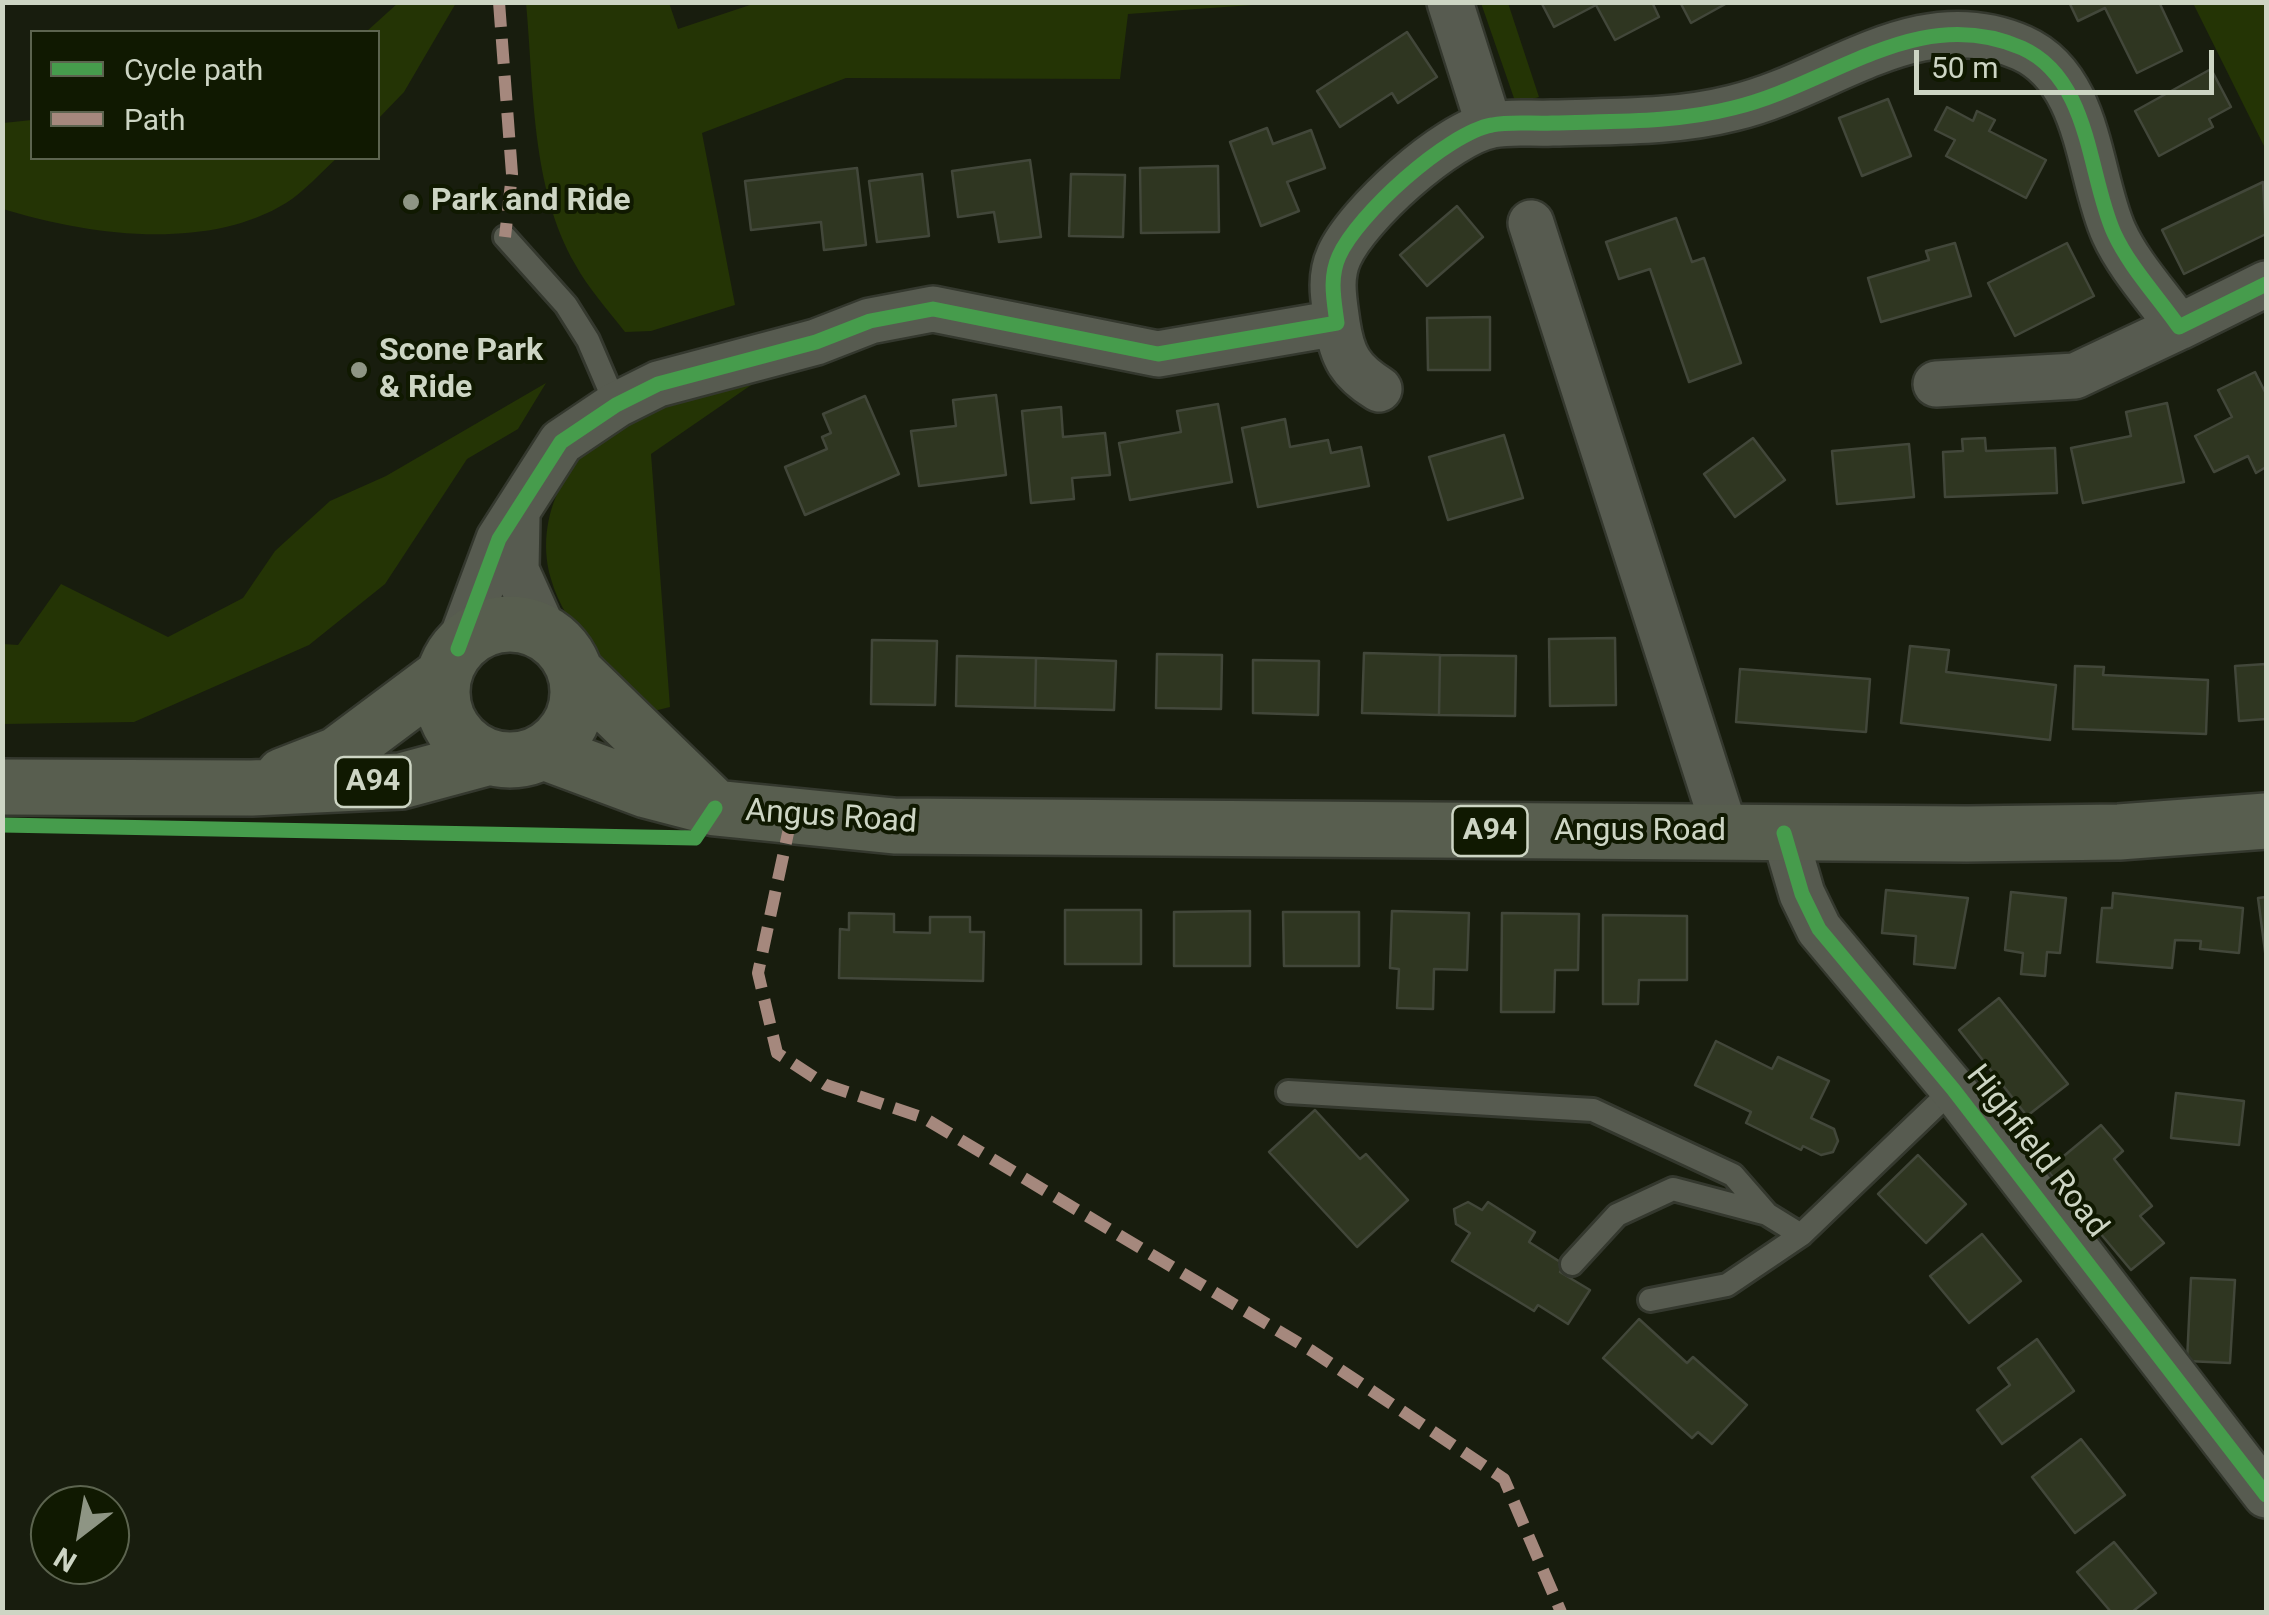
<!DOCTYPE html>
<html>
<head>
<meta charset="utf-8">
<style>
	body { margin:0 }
	#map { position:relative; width:2269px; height:1615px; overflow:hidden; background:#181d0e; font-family:Roboto,sans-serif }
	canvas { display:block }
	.frame { position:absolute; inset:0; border:5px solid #cdd5c4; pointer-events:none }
	.legend { position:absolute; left:30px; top:30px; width:350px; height:130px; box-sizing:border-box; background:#101901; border:2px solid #5c644f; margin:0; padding:12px 18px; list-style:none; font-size:30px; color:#cdd5c4 }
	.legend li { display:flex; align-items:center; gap:20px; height:50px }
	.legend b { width:50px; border:2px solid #5c644f }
	.north { position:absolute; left:30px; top:1485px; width:100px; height:100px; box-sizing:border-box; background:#101901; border:2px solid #5c644f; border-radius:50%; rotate:211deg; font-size:28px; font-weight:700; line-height:40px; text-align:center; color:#cdd5c4 }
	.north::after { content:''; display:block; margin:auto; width:35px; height:45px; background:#8e9584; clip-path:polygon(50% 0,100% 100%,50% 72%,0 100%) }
	.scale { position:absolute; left:1914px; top:50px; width:300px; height:45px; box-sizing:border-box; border:5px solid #cdd5c4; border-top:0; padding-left:12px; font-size:30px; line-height:35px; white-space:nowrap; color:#cdd5c4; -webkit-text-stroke:8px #101901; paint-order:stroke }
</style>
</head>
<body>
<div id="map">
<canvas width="2269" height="1615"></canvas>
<div class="frame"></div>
<ul class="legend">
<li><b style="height:12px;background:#469c4c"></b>Cycle path</li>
<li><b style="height:12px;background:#a5887d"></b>Path</li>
</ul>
<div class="north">N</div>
<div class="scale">50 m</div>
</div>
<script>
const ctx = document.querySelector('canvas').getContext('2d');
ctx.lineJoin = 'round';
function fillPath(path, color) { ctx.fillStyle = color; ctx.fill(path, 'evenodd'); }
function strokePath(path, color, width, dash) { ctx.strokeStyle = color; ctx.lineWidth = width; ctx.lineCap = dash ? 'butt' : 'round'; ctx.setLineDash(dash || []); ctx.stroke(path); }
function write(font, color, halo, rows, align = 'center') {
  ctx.font = font + ' Roboto,sans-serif'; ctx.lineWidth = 8; ctx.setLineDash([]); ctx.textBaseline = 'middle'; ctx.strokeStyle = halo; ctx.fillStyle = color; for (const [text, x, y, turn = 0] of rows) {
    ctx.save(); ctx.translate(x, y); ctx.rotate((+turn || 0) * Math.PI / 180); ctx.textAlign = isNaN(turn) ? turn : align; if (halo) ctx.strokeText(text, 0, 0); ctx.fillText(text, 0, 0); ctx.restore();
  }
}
fillPath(new Path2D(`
	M759,2h521v1l-152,11 -8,65 -274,-1 -144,55 33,172 -84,26 -26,1c-17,-22 -37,-44 -50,-68 -44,-77 -41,-175 -49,-261h143l9,26z
	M398,3h58l-52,89 -26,27v-87h-12z
	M1481,3h27l31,94 -23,7z
	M2193,3h73v147z
	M32,120v38h305c-16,14 -33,34 -51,45 -80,49 -199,32 -283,6v-86z
	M757,381l-106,73 19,253 -20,5c-35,-37 -85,-82 -99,-133 -20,-71 26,-137 88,-168 34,-17 81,-21 118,-30z
	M546,383l-28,46 -51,30 -82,125 -76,61 -175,77 -131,2v-80l15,1 43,-61 107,53 75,-39 32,-47 55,-50 56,-25z`), '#243405');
const building = new Path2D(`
	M1541,2h111l7,15 -44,23 -19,-35 -42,22z
	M1680,2h49l-38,21z
	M2069,2h90l23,49 -45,22 -32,-65 -27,13z
	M1407,32l30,45 -39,26 -6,-10 -52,34 -23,-36z
	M2211,69l20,38 -22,12 4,8 -54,29 -24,-45z
	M1888,99l23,57 -49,20 -23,-58z
	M1947,107l26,14 4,-10 18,9 -6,11 57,29 -20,38 -80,-42 9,-16 -20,-10z
	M1267,128l6,16 38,-14 14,38 -38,14 12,29 -38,15 -31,-84z
	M1030,160l11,77 -42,5 -5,-30 -36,5 -6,-46z
	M1218,166l1,66 -78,1 -1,-65z
	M857,168l9,77 -42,5 -3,-28 -70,8 -6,-49z
	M922,174l7,62 -52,6 -8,-61z
	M1071,174l54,1 -2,62 -54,-1z
	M2263,182l3,52 -82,40 -22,-44z
	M1457,206l26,31 -56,49 -27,-31z
	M1676,218l16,44 12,-4 37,105 -52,19 -39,-113 -31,10 -13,-37z
	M1955,243l16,53 -90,26 -13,-44 61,-18 -3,-9z
	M2067,243l27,53 -79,40 -27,-53z
	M1490,317v53h-62l-1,-52z
	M2255,372l11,22v73l-10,6 -8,-17 -34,16 -19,-36 37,-19 -14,-27z
	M996,395l10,80 -87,11 -8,-55 45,-5 -3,-26z
	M865,396l34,78 -94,41 -20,-48 42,-18 -5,-12 9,-4 -8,-19z
	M2167,403l17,79 -101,21 -12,-55 60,-12 -5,-24z
	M1218,404l14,78 -102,18 -11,-57 62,-11 -4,-21z
	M1061,407l2,30 42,-4 5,42 -38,3 2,21 -43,4 -9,-92z
	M1285,419l5,28 38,-7 3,13 30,-6 8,39 -111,21 -16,-79z
	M1504,435l19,63 -75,22 -19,-63z
	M1753,438l32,42 -50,37 -31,-43z
	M1985,438l1,13 69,-3 2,45 -112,4 -2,-45 20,-1 -1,-12z
	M1909,444l5,53 -77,7 -5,-53z
	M1615,638l1,67 -66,1 -1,-67z
	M872,640l65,1 -2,64 -64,-1z
	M1910,646l39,4 -3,22 110,13 -6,55 -149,-17z
	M1364,653l76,2 -1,60 -77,-2z
	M1157,654l65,1 -1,54 -65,-1z
	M1440,655l76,1 -1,60 -76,-1z
	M957,656l79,2 -1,50 -79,-2z
	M1036,658l80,3 -2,49 -79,-2z
	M1253,660l66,1 -1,54 -65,-2z
	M2266,664v55l-27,2 -4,-55z
	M2075,666l29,1 -1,8 105,5 -2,54 -133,-5z
	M1740,669l130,10 -4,53 -130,-10z
	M1886,890l82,8 -13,70 -41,-4 2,-28 -34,-3z
	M2011,892l55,6 -6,55 -13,-1 -2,24 -24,-2 2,-21 -18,-3z
	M2113,893l130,15 -4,45 -39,-4 1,-8 -26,-1 -3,28 -75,-6 5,-54h10z
	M2266,897v62l-8,-61z
	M1065,910h76v54h-76z
	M1250,911v55h-76v-54z
	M1392,911l77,2 -2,57 -33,-1 -1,40 -36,-1 2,-39 -9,-1z
	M1283,912h76v54h-75z
	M849,913l45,1v18l36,1v-16h40v15h14l-1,49 -144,-3 1,-49 9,1z
	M1502,913l77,1 -1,56h-23l-1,42h-53z
	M1603,915l84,1v64h-48l-1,24h-35z
	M1999,998l69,86 -41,32 -68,-86z
	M1716,1041l56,28 6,-12 51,24 -18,37 23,11 4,12 -5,11 -12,3 -18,-9 -2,4 -55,-27 5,-11 -56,-27z
	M2176,1093l68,8 -5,44 -68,-7z
	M1315,1110l45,49 6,-5 42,46 -51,47 -88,-95z
	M2101,1125l22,26 -9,8 38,47 -12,10 24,27 -33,27 -84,-100z
	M1918,1155l48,49 -40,39 -48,-49z
	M1468,1202l14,8 6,-8 47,30 -6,10 36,23 -5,7 30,18 -22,34 -30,-19 -4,6 -82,-50 18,-28 -14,-9 -2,-15z
	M1982,1234l39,47 -52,42 -39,-47z
	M2191,1278l44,2 -5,83 -43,-2z
	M1639,1319l48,44 6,-6 54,48 -35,39 -14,-12 -6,6 -89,-80z
	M2037,1339l37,52 -72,53 -25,-34 33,-25 -12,-17z
	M2081,1439l44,56 -50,38 -43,-56z
	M2114,1542l42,51 -24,19h-21l-34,-40z`);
fillPath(building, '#2f3621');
strokePath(building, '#42473a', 2.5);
const service = new Path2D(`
	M505,237l61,68 22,35 28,65
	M1288,1092l305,18 140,65 34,39 34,21 152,-146
	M1572,1264l45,-49 56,-26 91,24
	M1650,1300l77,-15 74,-50`);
const minor = new Path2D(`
	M1450,2l39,123
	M1531,223l195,610
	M1337,323c5,33 13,48 42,66
	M1936,384l139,-8 104,-49
	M517,516l-1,54 28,62
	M458,649l41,-110 62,-97 55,-37 42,-21 158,-42 54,-21 63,-12 225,45 179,-31c-3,-23 -8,-45 2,-67 18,-41 108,-123 153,-131 19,-4 41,-1 60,-2 62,-2 122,0 181,-15 98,-23 185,-106 289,-60 69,31 66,128 92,185 15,33 44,64 65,94l87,-43
	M1784,833l18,61 17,35 134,160 313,406`);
const primary = new Path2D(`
	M442 692a68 68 0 1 1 136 0a68 68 0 1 1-136 0Z
	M576,673l138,134
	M544,752l102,38 69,18 179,18 1073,8 152,-2 147,-11
	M283,776l54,-21 107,-80
	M2,787l250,1 149,-7 89,-24`);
strokePath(service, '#34382e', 28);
strokePath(minor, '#34382e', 50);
strokePath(primary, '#34382e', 60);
strokePath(service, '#575b50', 22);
strokePath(minor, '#575b50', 45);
strokePath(primary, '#585e4f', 55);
strokePath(new Path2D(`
	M499,2l13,172 -7,63
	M791,819l-33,154 19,80 49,32 98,33 388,233 192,128 57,133`), '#a5887d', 12, [25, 12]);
strokePath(new Path2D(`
	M458,649l41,-110 62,-97 55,-37 42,-21 158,-42 54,-21 63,-12 225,45 179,-31c-3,-23 -8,-45 2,-67 18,-41 108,-123 153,-131 19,-4 41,-1 60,-2 62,-2 122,0 181,-15 98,-23 185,-106 289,-60 69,31 66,128 92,185 15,33 44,64 65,94l87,-43
	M2,825l693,13 20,-30
	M1784,833l18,61 17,35 134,160 313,406`), '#469c4c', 15);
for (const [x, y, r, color] of [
	[411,202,10,"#8e9584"],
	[359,370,10,"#8e9584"]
]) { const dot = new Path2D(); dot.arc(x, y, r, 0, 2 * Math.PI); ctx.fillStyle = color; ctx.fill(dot); strokePath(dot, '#101901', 4); }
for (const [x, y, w] of [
	[373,782,75],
	[1490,831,75]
]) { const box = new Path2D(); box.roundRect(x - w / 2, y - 25, w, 50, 8); ctx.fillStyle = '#101901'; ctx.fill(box); strokePath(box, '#cdd5c4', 2.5); }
write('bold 30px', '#cdd5c4', null, [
	["A94",373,782],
	["A94",1490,831]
]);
write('bold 32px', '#cdd5c4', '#101901', [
	["Park and Ride",431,202],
	["Scone Park",379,352],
	["& Ride",379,389]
], 'left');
write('32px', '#cdd5c4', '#101901', [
	["Angus Road",831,818,4],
	["Angus Road",1640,832],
	["Highfield Road",2036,1152,52]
]);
</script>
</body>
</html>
